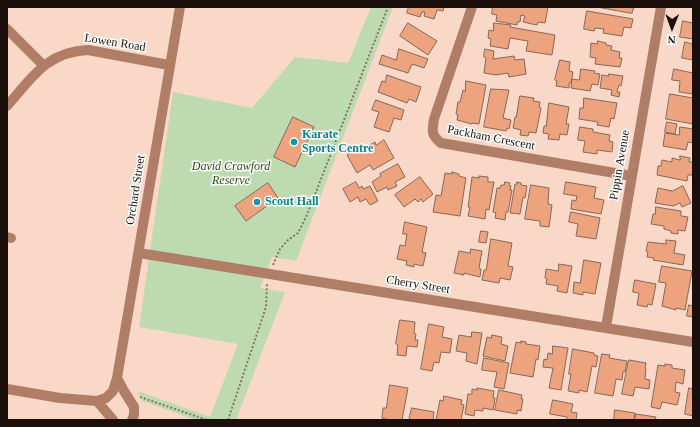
<!DOCTYPE html>
<html>
<head>
<meta charset="utf-8">
<style>
	body { margin:0 }
	#map { position:relative; width:700px; height:427px; overflow:hidden; background:#fad8c8; font-family:"Times New Roman",serif }
	canvas { display:block }
	.frame { position:absolute; inset:0; border:8px solid #1a0f0a; pointer-events:none }
	.north { position:absolute; left:652px; top:8px; width:40px; height:40px; -webkit-text-stroke:3px #fff; paint-order:stroke; rotate:181deg; font-size:11px; font-weight:700; line-height:16px; text-align:center; color:#1a0f0a }
	.north::after { content:''; display:block; margin:auto; width:14px; height:18px; background:#1a0f0a; clip-path:polygon(50% 0,100% 100%,50% 72%,0 100%) }
</style>
</head>
<body>
<div id="map">
<canvas width="700" height="427"></canvas>
<div class="frame"></div>
<div class="north">N</div>
</div>
<script>
const ctx = document.querySelector('canvas').getContext('2d');
ctx.lineJoin = 'round';
function fillPath(path, color) { ctx.fillStyle = color; ctx.fill(path, 'evenodd'); }
function strokePath(path, color, width, dash) { ctx.strokeStyle = color; ctx.lineWidth = width; ctx.lineCap = dash ? 'butt' : 'round'; ctx.setLineDash(dash || []); ctx.stroke(path); }
function write(font, color, halo, rows, align = 'center') {
  ctx.font = font + ' "Times New Roman",serif'; ctx.lineWidth = 3; ctx.setLineDash([]); ctx.textBaseline = 'middle'; ctx.strokeStyle = halo; ctx.fillStyle = color; for (const [text, x, y, turn = 0] of rows) {
    ctx.save(); ctx.translate(x, y); ctx.rotate((+turn || 0) * Math.PI / 180); ctx.textAlign = isNaN(turn) ? turn : align; if (halo) ctx.strokeText(text, 0, 0); ctx.fillText(text, 0, 0); ctx.restore();
  }
}
fillPath(new Path2D(`
	M371,7h22l-97,254 -24,-4 -12,31 25,4 -49,128h-41l-53,-19 -4,-10 72,26 28,-73 -99,-17 34,-235 79,16 43,-51 53,6z`), '#bedab1');
const building = new Path2D(`
	M409,7h35l-1,4 -6,-1 -3,9 -10,-3 1,-4h-3l-2,5 -13,-4z
	M493,7h55l-3,16 -7,-1 -1,3 -14,-3 2,-6 -4,-1 -1,7h-3v3l-21,-4 1,-6 -5,-1z
	M597,7h37l-2,6z
	M587,11l46,8 -2,9 -7,-1 -2,9 -19,-3 1,-4 -9,-1 -1,3 -10,-2z
	M683,21l10,2v16l-13,-2z
	M408,23l29,18 -9,14 -28,-19z
	M494,23l17,2 -1,2 45,8 -3,20 -26,-4 2,-10 -18,-3 -2,11 -18,-3 1,-7 -3,-1 1,-8 4,1z
	M598,41l8,2v2l6,1 -1,4 9,2 -1,6h3l-2,9 -25,-3 1,-6 -6,-1 1,-14 6,1z
	M685,42l8,2v16l-11,-2z
	M399,49l29,10 -4,9 -12,-4 -4,9 -29,-9 3,-9 14,5z
	M485,49l9,2 -1,8 21,-3 1,4 9,-1 2,15 -17,3 -1,-4 -12,2 -12,-2 2,-15 -2,-1z
	M560,60l10,2 -1,9 4,1 -2,11h-2v5l-13,-2 1,-5 -2,-1z
	M581,69l14,2 -1,2 6,1 -2,11 -6,-1 -2,7 -19,-3 1,-9 7,1z
	M674,69l19,4v21l-14,-2 1,-11 -8,-1z
	M609,74l14,2 -2,10 -2,-1 -2,7h3l-1,5 -8,-2 1,-5 -12,-2 2,-13 6,1z
	M387,75l34,12 -5,15 -7,-3 -2,4 -29,-11 4,-11 3,1z
	M466,81l20,4 -7,39 -7,-1v1l-15,-4 1,-5 -2,-1 2,-12h2l3,-12 2,1z
	M491,89l18,1 -6,28 8,2 -2,9 -2,-1 -1,3 -22,-4z
	M670,94l23,4v26l-27,-5z
	M520,96l14,2 -1,3 7,1 -1,5 2,1 -5,25 -7,-1 -1,4 -8,-1 1,-5 -8,-2 2,-11h1z
	M584,98l33,5 -3,16 -3,-1 -2,9 -12,-2 1,-3 -19,-3 1,-11h3z
	M376,100l28,10 -3,10 -7,-2 -5,14 -15,-5 5,-15 -7,-2z
	M549,103l20,4 -3,17h3l-2,11 -7,-1 -1,6 -11,-1 1,-5 -6,-1 1,-7h2z
	M293,117l21,10 -19,40 -21,-10z
	M667,122l10,2 -2,10 -10,-2z
	M580,127l13,2v3l17,3 -1,6 4,1 -1,10 -15,-2v4l-14,-2 2,-11 -7,-1z
	M680,127l13,2v14l-5,-1 -2,8 -23,-4 2,-13 14,2z
	M384,140l10,18 -21,12 -3,-5 -13,8 -10,-18 8,-5 1,3 19,-11 1,3z
	M680,156l10,2 -1,4h4v13h-5l-1,6 -30,-6 1,-9h3l1,-6 10,2v-4l8,2z
	M398,164l7,13 -10,5 2,4 -9,4 -1,-3 -10,5 -5,-10 9,-6 -1,-2z
	M452,172l7,2v2l7,2 -6,38 -27,-4 3,-17 5,1 4,-23 7,1z
	M479,176l9,1v5h6l-5,28 -3,-1 -1,10 -17,-3 2,-9h-2l4,-30 7,1z
	M420,177l13,17 -10,8 -2,-3 -3,3 -3,-3 -11,8 -9,-12z
	M356,182l3,6 3,-2 1,3 7,-3 8,15 -8,4 -4,-6 -6,3 -2,-5 -8,5 -7,-13z
	M505,182l5,1 -1,2 2,1 -1,4h2l-4,22h-2l-1,8 -10,-2 1,-5 -3,-1 4,-24h3l1,-3h3z
	M517,182l4,1v2l6,1 -2,12 -2,-1 -3,17 -10,-1 5,-29h2z
	M566,182l30,5 -2,11 10,2 -3,14 -30,-5 1,-9 4,1 1,-5 -13,-2z
	M268,183l10,15 -32,23 -11,-15z
	M531,185l18,3 -1,16 4,1 -3,22 -9,-1v-5l-15,-2z
	M683,186l8,17 -9,4 -2,-4 -7,3 -18,-3 3,-15 14,3z
	M656,207l25,4v5l7,1 -3,14 -7,-1v4l-7,-1v-2l-7,-2v-3l-13,-2 2,-10h2z
	M571,212l29,6 -4,21 -20,-3 2,-12 -9,-2z
	M405,222l22,5 -5,25 4,1 -3,13 -9,-2v3l-8,-2 1,-4 -10,-2 3,-14 5,1 2,-12h-4z
	M481,231l7,1 -2,11 -7,-1z
	M491,239l21,4 -4,23 5,1 -3,13 -10,-2 -1,5 -17,-3 2,-10h2z
	M666,240l10,1 -2,12 11,2 -2,10 -30,-5 1,-2 -7,-1 1,-5 -2,-1 2,-9 18,2z
	M471,249l11,2 -3,17 2,1 -1,8 -16,-4v2l-10,-2 5,-22 11,2z
	M584,260l17,3 -6,31 -12,-2v3l-10,-2 1,-11 6,1z
	M559,264l13,2 -5,27 -10,-2 1,-5 -12,-2 1,-5 -2,-1 1,-9 12,2z
	M662,266l30,5 -7,39 -9,-2v2l-14,-4 4,-23 -7,-1z
	M635,280l21,4 -4,21 -4,-1 -1,3 -10,-2 2,-12 -6,-1z
	M689,305l4,1v11l-6,-1z
	M400,320l15,2 -1,11 2,1 -1,6h3l-1,7 -10,-1 -1,10 -9,-1 1,-10 -2,-1z
	M429,324l15,3 -2,10 10,2 -2,14 -9,-1 -2,11 -5,-1 -2,9 -11,-2z
	M472,332l10,1 -5,31 -11,-3 1,-8 -11,-2 3,-16 12,2z
	M492,335l10,2 -1,7 7,2 -3,15 -22,-5 4,-19 4,1z
	M521,341l5,1v2l14,2 -2,14 -2,-1 -3,18 -23,-4 6,-31 5,1z
	M553,346l15,2 -7,42 -12,-2 4,-20 -10,-1 1,-8 3,1 1,-7 4,1z
	M573,349l21,4v2l4,1 -2,11 -4,-1 -5,26 -8,-2v3l-11,-2 3,-17h-2z
	M602,354l8,1 -1,3 18,3 -2,11h-2l-1,8 -6,-1 -3,17 -18,-3z
	M484,358l25,5 -5,26 -10,-2 3,-15 -15,-2z
	M629,360l17,3 -1,5 1,1 -1,10 5,1 -1,9 -14,-2 -2,9 -11,-2z
	M665,364l7,1v3l13,2 -2,14 -7,-2 -1,10 5,1 -3,12 -15,-3 -2,7 -9,-2 7,-42 7,1z
	M390,385l18,3 -6,32h-12l-8,-2 1,-10h3z
	M477,388l17,3 -1,7h2l-2,12 -10,-2v3l-8,-1 -1,6 -9,-2 3,-20h4v-5l5,1z
	M689,388l4,1v27l-8,-2z
	M499,390l23,5 -1,4h2l-2,12 -4,-1v4l-22,-4z
	M444,396l18,4 -1,4 3,1 -3,15h-25l4,-20 3,1z
	M553,400l20,4 -2,8 6,1 -1,7h-9v-3l-17,-3z
	M412,408l22,4 -1,8h-24z
	M615,410l20,3 -1,7h-20z
	M636,414l20,3 -1,3h-20z`);
fillPath(building, '#eca37e');
strokePath(building, '#856859', 1);
strokePath(new Path2D(`
	M273,265l7,-16 8,-9 10,-7 9,-18 81,-208
	M140,397l67,23
	M228,420l38,-113 1,-24`), '#897368', 2, [2, 2]);
strokePath(new Path2D(`
	M472,7l-38,112c-2,12 -3,16 7,24l191,33
	M7,29l36,36
	M7,106c25,-28 39,-54 81,-56l81,15
	M7,237l4,1
	M139,253l554,89
	M606,327l55,-320
	M117,378l7,13 10,16v8l-2,5
	M7,389l53,9 37,3 9,-3 7,-7 4,-13 63,-371
	M97,401l16,19`), '#b07d66', 10);
for (const [x, y, r, color] of [
	[294,142,4,"#0f9aa8"],
	[257,202,4,"#0f9aa8"]
]) { const dot = new Path2D(); dot.arc(x, y, r, 0, 2 * Math.PI); ctx.fillStyle = color; ctx.fill(dot); strokePath(dot, '#fff', 1.5); }
write('12px', '#1a0f0a', '#fff', [
	["Lowen Road",115,43,9],
	["Packham Crescent",491,138,11],
	["Pippin Avenue",620,165,-80],
	["Orchard Street",136,190,-81],
	["Cherry Street",418,285,9]
]);
write('bold 12px', '#0d838f', '#fff', [
	["Karate",302,135],
	["Sports Centre",302,149],
	["Scout Hall",265,202]
], 'left');
write('italic 12px', '#27500d', '#fff', [
	["David Crawford",231,167],
	["Reserve",231,181]
]);
</script>
</body>
</html>
